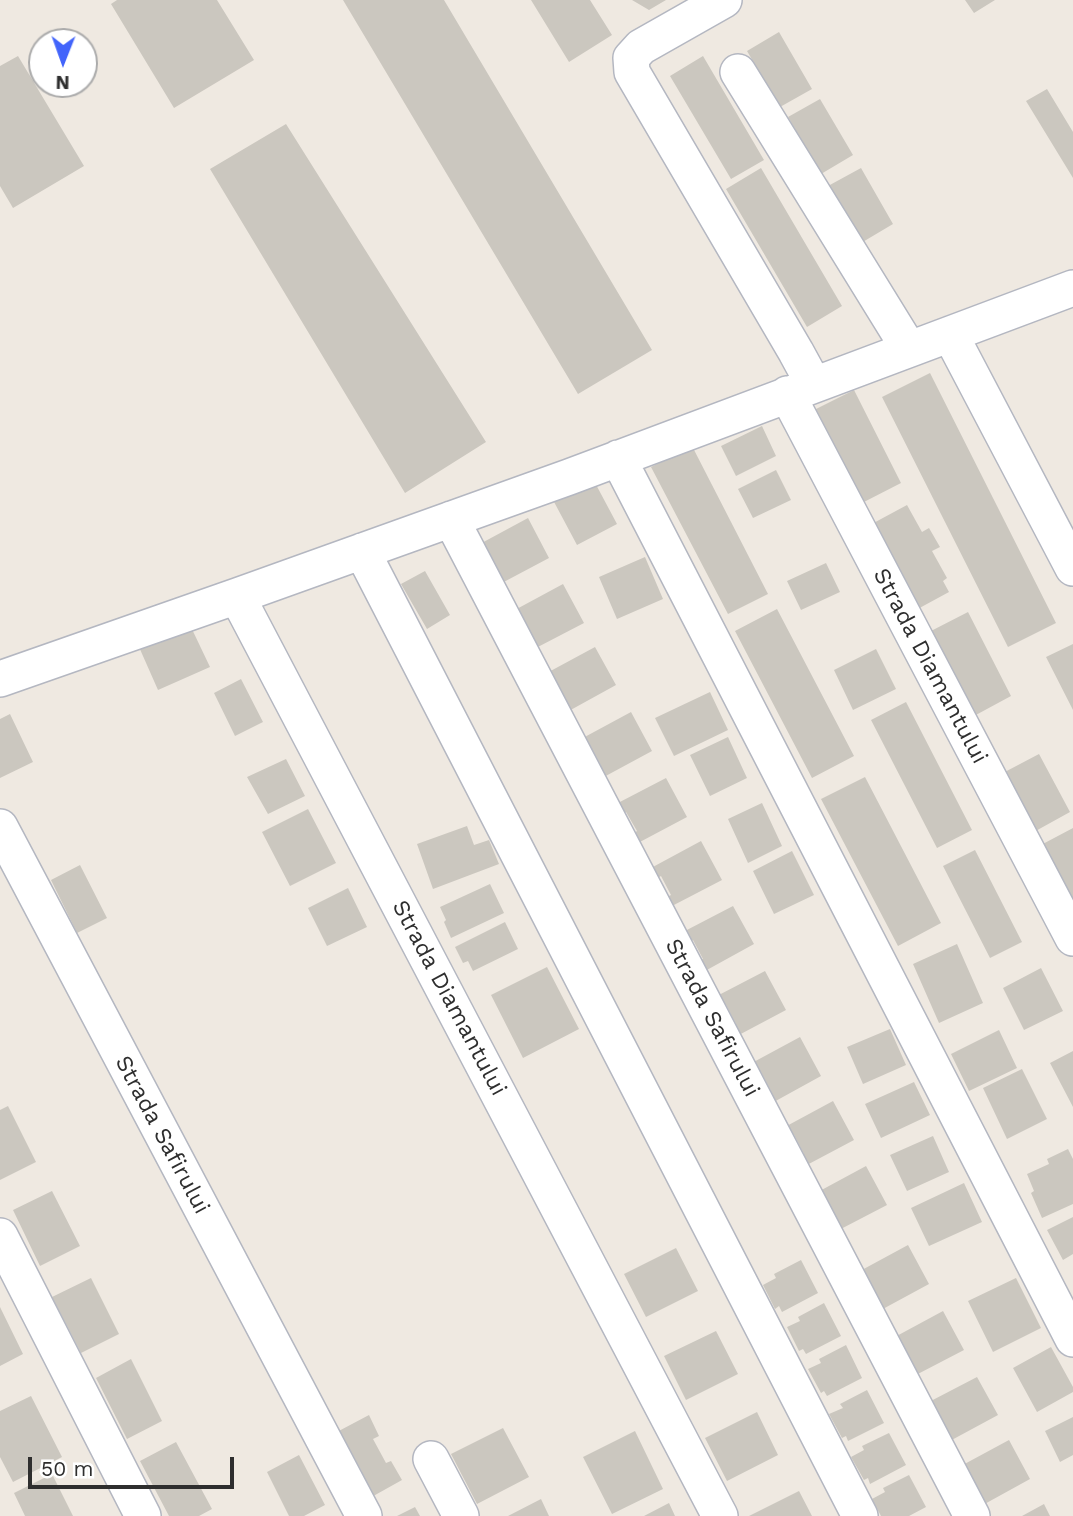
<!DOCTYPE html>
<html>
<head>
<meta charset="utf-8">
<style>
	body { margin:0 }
	#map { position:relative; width:1073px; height:1516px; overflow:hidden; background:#efe9e1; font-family:"Work Sans",sans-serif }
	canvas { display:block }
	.north { position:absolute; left:28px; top:28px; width:70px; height:70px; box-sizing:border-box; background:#fff; border:2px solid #ababab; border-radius:50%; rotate:181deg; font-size:19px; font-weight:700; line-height:28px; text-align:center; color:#2e2e2e }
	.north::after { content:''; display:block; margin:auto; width:24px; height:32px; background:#4264fb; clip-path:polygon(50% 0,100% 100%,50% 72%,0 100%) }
	.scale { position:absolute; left:28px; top:1457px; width:206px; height:32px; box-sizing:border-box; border:4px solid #2e2e2e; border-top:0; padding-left:9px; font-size:21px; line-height:24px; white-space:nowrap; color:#2e2e2e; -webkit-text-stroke:5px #fff; paint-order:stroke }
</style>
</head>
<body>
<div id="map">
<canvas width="1073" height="1516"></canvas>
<div class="north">N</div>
<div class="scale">50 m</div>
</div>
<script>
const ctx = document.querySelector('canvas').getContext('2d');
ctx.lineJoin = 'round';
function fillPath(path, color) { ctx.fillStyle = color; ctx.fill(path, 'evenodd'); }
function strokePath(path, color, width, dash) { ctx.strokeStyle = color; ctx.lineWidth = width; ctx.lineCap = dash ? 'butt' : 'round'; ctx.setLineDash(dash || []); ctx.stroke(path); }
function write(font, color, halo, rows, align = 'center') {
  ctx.font = font + ' "Work Sans",sans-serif'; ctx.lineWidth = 7; ctx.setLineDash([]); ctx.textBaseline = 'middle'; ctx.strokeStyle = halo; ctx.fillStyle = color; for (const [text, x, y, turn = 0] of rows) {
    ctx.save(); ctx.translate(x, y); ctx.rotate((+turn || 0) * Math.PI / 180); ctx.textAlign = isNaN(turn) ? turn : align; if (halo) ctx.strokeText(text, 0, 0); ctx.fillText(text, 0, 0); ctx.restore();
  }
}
fillPath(new Path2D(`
	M117,0h100l37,60 -80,48 -63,-104z
	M343,0h101l208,350 -74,44z
	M531,0h59l22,35 -43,27z
	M632,0h34l-17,10z
	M965,0h30l-21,13z
	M779,32l33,57 -32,18 -33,-56z
	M18,56l66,110 -71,42 -13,-22v-120z
	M703,56l61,104 -33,19 -61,-103z
	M1047,89l26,43v46l-47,-77z
	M820,99l33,56 -32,19 -33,-57z
	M286,124l200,318 -81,51 -195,-324z
	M761,168l81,138 -35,21 -81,-138z
	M861,168l32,56 -32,19 -33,-57z
	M930,373l126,250 -48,24 -126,-250z
	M854,390l47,93 -39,20 -48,-93z
	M762,426l14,30 -40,20 -15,-30z
	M692,446l76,148 -40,20 -77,-147z
	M776,470l15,30 -38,18 -15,-29z
	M593,479l24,45 -40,21 -24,-45z
	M907,505l15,27 7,-4 11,19 -8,4 15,27 -4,3 6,11 -35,19 -46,-85z
	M528,518l21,40 -49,26 -5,-10 4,-2 -10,-19 -5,3 -6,-11z
	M645,557l18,42 -46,20 -18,-42z
	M826,563l14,29 -39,18 -14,-29z
	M425,571l25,44 -23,14 -26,-45z
	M563,584l21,39 -50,26 -5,-9 4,-3 -10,-18 -5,3 -5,-11z
	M777,609l77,147 -42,22 -77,-147z
	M968,612l43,84 -37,20 -43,-85z
	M190,625l20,42 -52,23 -19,-43z
	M1073,644v66l-27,-53z
	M595,647l21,38 -49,27 -6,-10 5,-2 -11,-19 -10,-7z
	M876,649l20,40 -43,21 -19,-40z
	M241,679l22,43 -28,14 -21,-43z
	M710,692l18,38 -54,26 -19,-38z
	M906,702l66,128 -35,18 -66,-128z
	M631,712l21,39 -50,27 -5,-10 4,-2 -10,-19 -5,2 -5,-10z
	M10,714l23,48 -33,16v-59z
	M728,737l19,41 -37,18 -20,-41z
	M1039,754l31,58 -38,21 -31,-59z
	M286,759l19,37 -37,18 -21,-37z
	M865,777l76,146 -43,23 -77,-147z
	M666,778l21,39 -49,26 -5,-9 4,-3 -11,-19 -4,3 -6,-11z
	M762,803l20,43 -34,17 -20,-44z
	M308,809l28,54 -46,23 -28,-54z
	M467,826l7,19 15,-5 10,24 -66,25 -16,-45z
	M1073,828v78l-34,-60z
	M701,841l21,39 -50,26 -5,-9 4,-2 -10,-19 -5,3 -5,-11z
	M975,850l47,92 -32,16 -47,-92z
	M792,851l22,44 -40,19 -21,-43z
	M80,865l27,53 -30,15 -26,-53z
	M490,884l14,29 -53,25 -7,-16 2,-2 -6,-13z
	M348,888l19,39 -40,19 -19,-38z
	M733,906l21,38 -49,27 -6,-10 4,-2 -10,-19 -5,3 -5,-11z
	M505,922l13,27 -45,22 -5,-10 -5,2 -8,-16z
	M957,944l26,59 -44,20 -26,-59z
	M547,967l32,62 -56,29 -32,-63z
	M1041,968l22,43 -39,19 -21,-42z
	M765,971l21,39 -49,26 -5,-10 4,-2 -10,-19 -5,3 -6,-11z
	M890,1029l16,36 -43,19 -16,-37z
	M999,1030l18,38 -48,23 -18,-37z
	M800,1037l21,39 -49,27 -5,-10 4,-2 -10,-19 -5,2 -6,-10z
	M1073,1051v56l-23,-44z
	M1022,1069l25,50 -40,20 -24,-51z
	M914,1082l16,33 -49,23 -16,-34z
	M833,1101l21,39 -49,26 -5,-9 4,-3 -10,-19 -5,3 -6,-10z
	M8,1106l28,56 -36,18v-70z
	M933,1136l16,36 -42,19 -17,-36z
	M1068,1149l5,10v45l-31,14 -11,-25 3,-2 -7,-17 22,-10 -2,-5z
	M866,1166l21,39 -50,26 -21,-38z
	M964,1183l18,39 -53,24 -18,-38z
	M52,1191l28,55 -40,20 -27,-56z
	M1073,1217v37l-10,6 -16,-30z
	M908,1245l21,39 -48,26 -21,-39z
	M676,1248l22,43 -52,26 -22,-43z
	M801,1260l17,33 -36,19 -3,-6 -4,3 -12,-24 13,-7 -2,-4z
	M91,1278l28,56 -38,19 -29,-56z
	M1016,1278l25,50 -48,24 -25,-51z
	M824,1303l17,33 -35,18 -3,-5 -4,2 -12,-24 13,-6 -2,-4z
	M0,1307l23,47 -23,12z
	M943,1311l21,39 -50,26 -5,-9 4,-3 -10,-18 -5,3 -5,-11z
	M716,1331l22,43 -52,26 -22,-44z
	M846,1345l16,33 -35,18 -3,-5 -3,2 -13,-24 13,-6 -2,-4z
	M1051,1347l22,40v5l-36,20 -24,-44z
	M131,1359l31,62 -35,18 -31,-61z
	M977,1377l21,38 -50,27 -5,-10 4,-2 -10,-19 -5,3 -5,-11z
	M867,1390l17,33 -36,18 -2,-5 -4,2 -13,-24 14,-6 -3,-4z
	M31,1396l31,61 -49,25 -13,-25v-46z
	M757,1412l21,43 -51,26 -22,-43z
	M369,1415l10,21 -6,3 13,24 5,-2 11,19 -34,19 -12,-24 6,-3 -12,-22 -4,3 -11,-20z
	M1073,1417v38l-13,7 -15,-31z
	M503,1428l26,49 -52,27 -26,-50z
	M635,1431l28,58 -51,25 -29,-57z
	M889,1433l17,32 -36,19 -2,-6 -4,2 -13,-23 13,-7 -2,-4z
	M1009,1440l21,39 -49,27 -22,-39z
	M176,1442l36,67 -13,7h-30l-29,-55z
	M299,1455l26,50 -21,11h-15l-22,-44z
	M52,1474l21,42h-48l-11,-23z
	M909,1475l17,32 -17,9h-28l-9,-17 13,-7 -2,-4z
	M799,1491l13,25h-63z
	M541,1499l8,17h-41z
	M669,1503l6,13h-31z
	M1044,1504l6,12h-28z
	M415,1507l5,9h-23z`), '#cbc7bf');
const minor = new Path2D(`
	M724,0l-83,47 -10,11 1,14 164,280 18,33
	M738,72l171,277
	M950,334l123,234
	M787,394l286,544
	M618,458l455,881
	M451,519l521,997
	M362,551l498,965
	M237,596l483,920
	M0,679l237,-83 332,-119 504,-189
	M0,827l364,689
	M0,1236l143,280
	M431,1459l30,57`);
strokePath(minor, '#b4b7c1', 38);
strokePath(minor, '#fff', 35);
write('23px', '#2e2e2e', '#fff', [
	["Strada Diamantului",930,666,62],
	["Strada Diamantului",449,998,62],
	["Strada Safirului",712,1018,62],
	["Strada Safirului",162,1135,62]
]);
</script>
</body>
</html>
